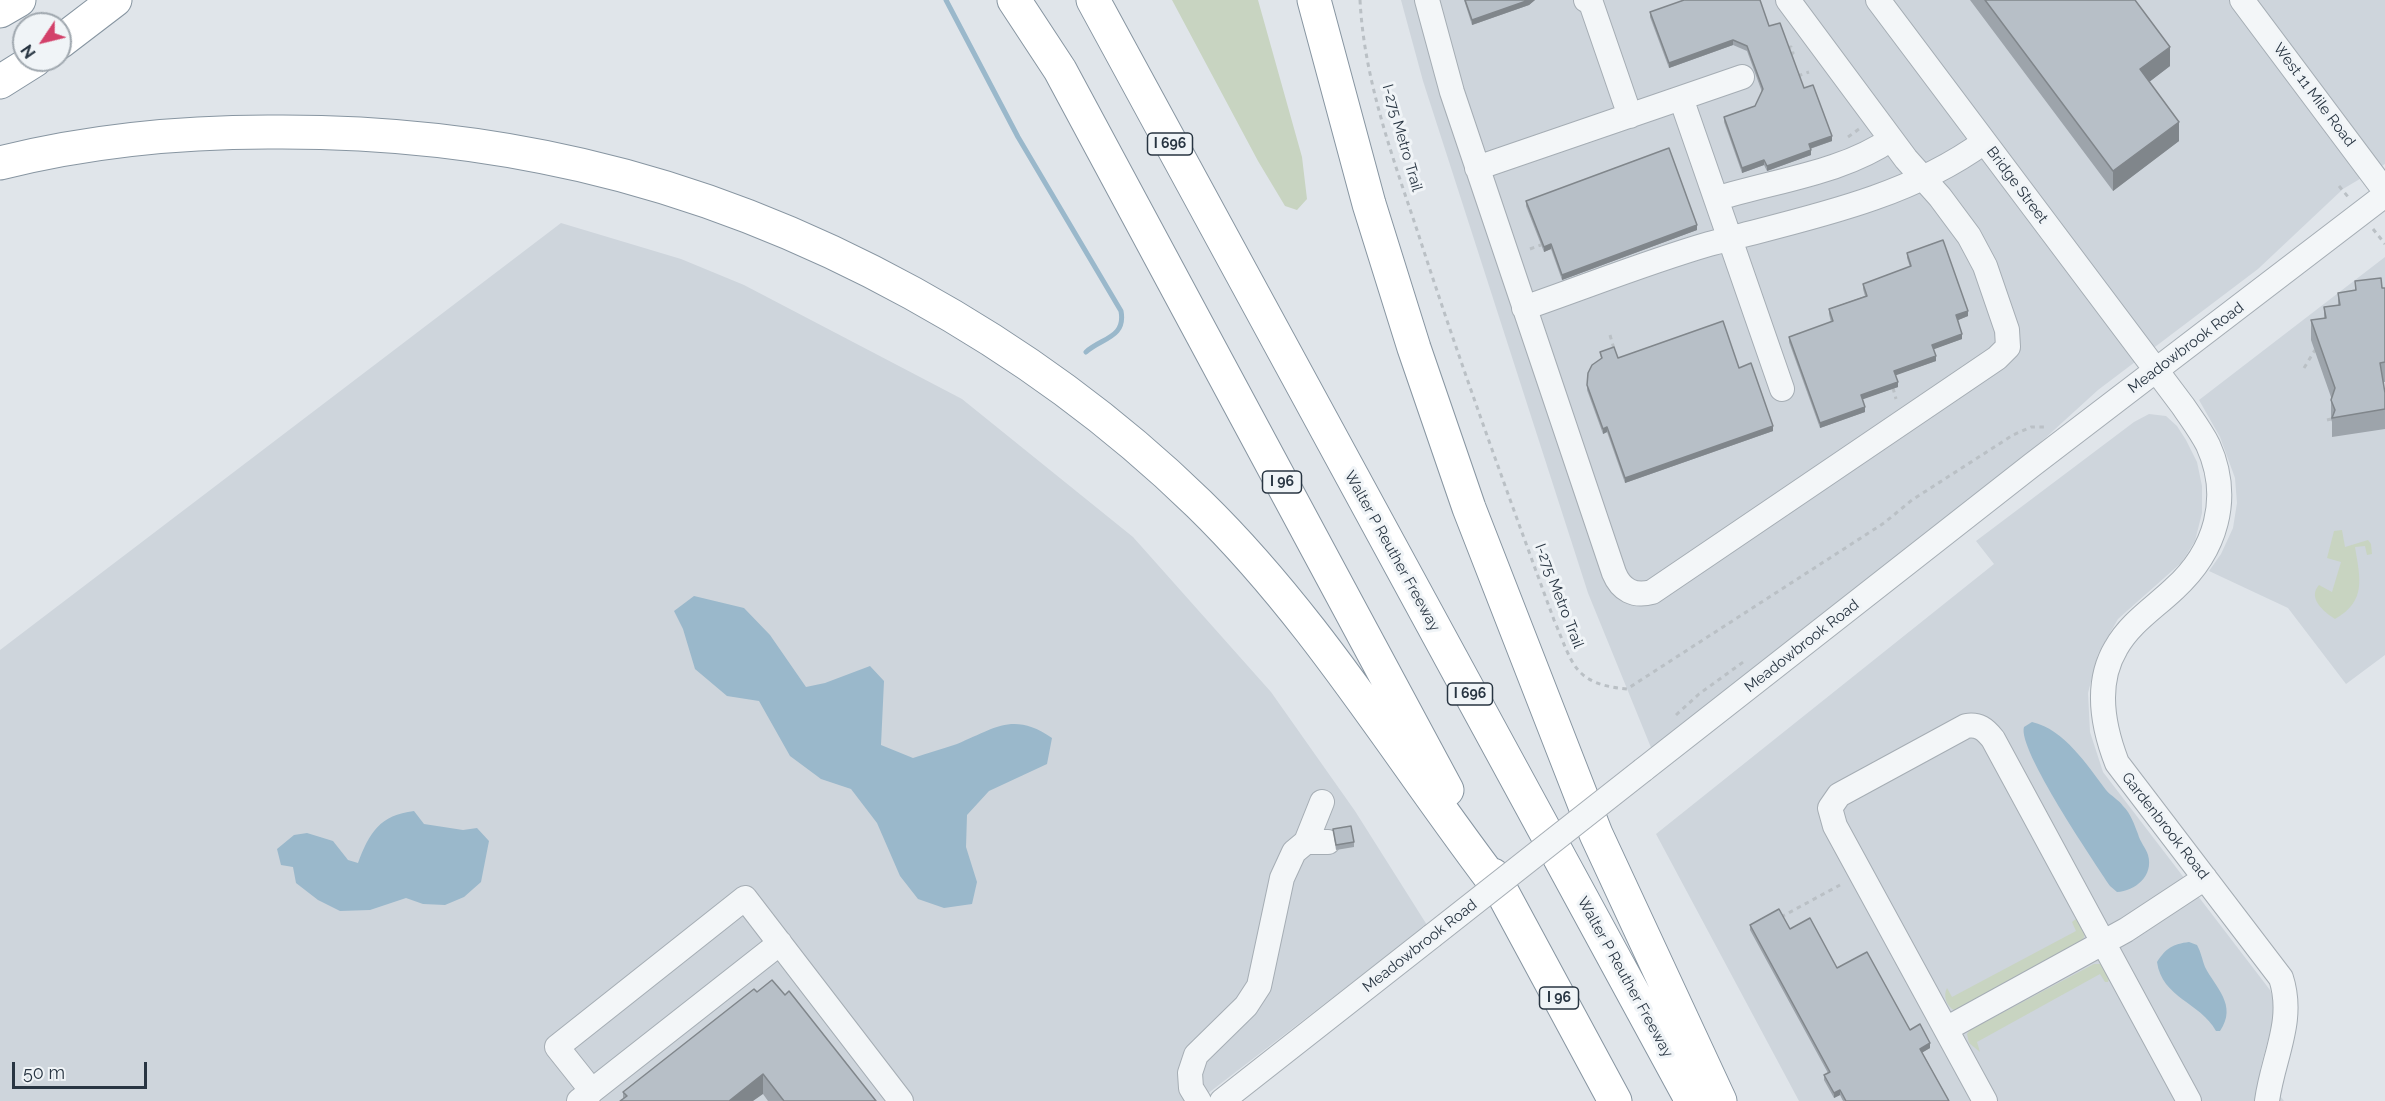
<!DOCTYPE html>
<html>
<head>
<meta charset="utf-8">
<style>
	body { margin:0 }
	#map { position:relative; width:2385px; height:1101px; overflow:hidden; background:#e0e5ea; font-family:Raleway,sans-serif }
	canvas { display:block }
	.north { position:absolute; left:12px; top:12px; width:60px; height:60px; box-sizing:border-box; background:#f0f4f7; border:2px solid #a0a8af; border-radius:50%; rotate:235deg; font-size:16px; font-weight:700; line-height:24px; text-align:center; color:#283542 }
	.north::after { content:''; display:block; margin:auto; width:21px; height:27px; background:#d3416a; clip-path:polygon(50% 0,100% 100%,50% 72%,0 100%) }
	.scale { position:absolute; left:12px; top:1062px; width:135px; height:27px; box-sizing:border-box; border:3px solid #283542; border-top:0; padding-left:8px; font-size:18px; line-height:21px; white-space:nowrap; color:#283542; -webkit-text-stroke:4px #f0f4f7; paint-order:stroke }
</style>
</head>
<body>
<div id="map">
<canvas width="2385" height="1101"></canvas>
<div class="north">N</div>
<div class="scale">50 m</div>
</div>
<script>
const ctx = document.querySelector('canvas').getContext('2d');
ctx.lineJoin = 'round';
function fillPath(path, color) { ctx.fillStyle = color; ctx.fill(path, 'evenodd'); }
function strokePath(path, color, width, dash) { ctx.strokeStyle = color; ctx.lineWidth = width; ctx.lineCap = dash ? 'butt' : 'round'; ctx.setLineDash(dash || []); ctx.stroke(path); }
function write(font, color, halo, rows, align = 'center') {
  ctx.font = font + ' Raleway,sans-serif'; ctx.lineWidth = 6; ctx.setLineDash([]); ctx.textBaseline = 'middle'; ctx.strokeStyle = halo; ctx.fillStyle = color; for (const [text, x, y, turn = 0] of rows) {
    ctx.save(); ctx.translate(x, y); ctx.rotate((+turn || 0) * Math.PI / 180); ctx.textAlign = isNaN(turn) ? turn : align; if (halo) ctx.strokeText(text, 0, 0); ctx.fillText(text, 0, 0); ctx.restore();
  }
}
fillPath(new Path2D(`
	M1401,0h984v164l-42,25 -85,80 -160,121 -67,61 -379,299 -64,-157 -165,-512z
	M561,223l120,36 63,26 218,114 171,138 138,155 84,119 72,114 -229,176h-1198v-451z
	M2385,257v398l-39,29 -58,-76 -79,-37 12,-17 12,-26 4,-25 -2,-25 -15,-41 -21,-37z
	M2149,414l17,2 11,10 9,14 11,22 5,24v27l-7,28 -13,21 -64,57 -20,35 -10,39 2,39 13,40 167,218 5,14 -2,16 -13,50 24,31h-485l-143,-267 338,-270 -18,-23 158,-119z`), '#ced5dc');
fillPath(new Path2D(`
	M1172,0h86l44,157 5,42 -10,11 -12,-4 -27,-45z
	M2342,530l3,17 23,-7 3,4 1,10 -5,1 -2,-9 -10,1c5,31 12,54 -20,72 -11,-7 -28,-21 -16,-34l13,7 9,-30 -14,-4 7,-27z
	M2076,919l6,2 4,12 -4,8 -123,69h-5c-8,-4 -11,-15 -7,-22l5,9 124,-66 -4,-9z
	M2094,964h9l7,11 -2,7h-3l-5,-8 -123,68 3,10 -11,-9 -2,-9 3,-4z`), '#c8d4c1');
fillPath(new Path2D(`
	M694,596l50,12 26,27 36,52 19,-4 45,-17 14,15 -3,64 32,13c14,-5 30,-9 44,-14 37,-15 56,-33 95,-6l-5,26 -58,27 -22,24 -1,32 11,35 -5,22 -28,4 -26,-9 -18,-23 -23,-53 -26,-34 -30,-10 -31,-23 -31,-55 -32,-5 -32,-27 -12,-40 -9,-18z
	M2032,722c32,7 56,44 74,68 5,6 13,10 17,16 8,8 11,18 15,28 2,8 8,14 10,21 6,21 -13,36 -31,37l-7,-6c-15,-23 -93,-137 -86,-159z
	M414,811l10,13 39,6 14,-2 12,13 -8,41 -17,15 -19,8 -22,-1 -17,-6 -36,12 -30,1 -22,-11 -22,-17 -3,-16 -12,-2 -4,-16 17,-14 13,-2 26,8 15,19 10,3c11,-30 22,-48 56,-52z
	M2189,942l8,3c4,7 5,14 8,22 10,20 33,38 15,64h-4c-16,-29 -54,-33 -59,-69 9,-14 16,-18 32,-20z`), '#9ab8cb');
strokePath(new Path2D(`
	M946,0l72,137 103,174c5,27 -20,27 -35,41`), '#9ab8cb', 5);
const minor = new Path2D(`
	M1427,0l25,92 162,481c7,17 20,24 38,19l345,-234 11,-11 -1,-17 -22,-64 -16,-30 -29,-39 -34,-38 -118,-159
	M1586,0l5,3 39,113
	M1878,0l305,406c8,12 18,25 25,39 24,53 8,106 -34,144 -20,19 -44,34 -58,59 -21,35 -13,79 1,115l164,215c14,43 -8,79 -14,123
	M2242,0l143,191
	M1681,98l61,-21
	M1477,168l204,-70 101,291
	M1716,199c56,-18 127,-26 175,-60
	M1524,308c61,-21 123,-46 185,-64 93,-25 196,-44 275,-102
	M1643,770l389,-305 353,-270
	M1306,842h22
	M1946,1029l180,-99 79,-52
	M592,1091l-35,-44 188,-149 156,203
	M579,1101l201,-158
	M1199,1101l-8,-13 -1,-15 6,-18 50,-49 13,-20 23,-108 12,-26 12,-10 16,-40
	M1222,1101l210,-165
	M1985,1101l-150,-275 -5,-18 9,-13 127,-69c13,-2 19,3 27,13l196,362`);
const highway = new Path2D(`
	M1014,0l46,70 387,720
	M1093,0l599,1101
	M1314,0l55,204 45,144 55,160 127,326 124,267
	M0,11l19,-11
	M60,42l55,-42
	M0,82l35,-22
	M0,163c88,-22 177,-31 268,-31 105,-1 210,9 313,33 226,52 452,177 618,339 119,116 203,259 304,390
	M1493,875l122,226`);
strokePath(minor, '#a5adb4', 26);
strokePath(highway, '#8795a1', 35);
strokePath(new Path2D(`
	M1360,0c4,80 33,158 58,233 42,130 89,259 136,387 19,44 19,64 73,69l257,-166 28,-23 101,-65 18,-8h16
	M1787,48l4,-1 2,6 -3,1
	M1798,76l11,-4
	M1848,137l11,-8
	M2339,186l10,12
	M2373,229l12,15
	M1530,249l11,-4
	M1610,335l4,14
	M2304,368l11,-18
	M1893,388l3,11
	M2327,420l4,-1
	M1676,715l23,-21 47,-34
	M1781,917l59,-32`), '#bac0c5', 3, [4.5, 4.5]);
strokePath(minor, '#f3f6f8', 24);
strokePath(highway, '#fff', 33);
const minorBridge = new Path2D(`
	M1432,936l211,-166`);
strokePath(minorBridge, '#a5adb4', 26, []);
strokePath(minorBridge, '#f3f6f8', 24);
fillPath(new Path2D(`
	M1464,0h71l-6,5 -57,20z
	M1970,0h165l35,66 -21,16 30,59 -66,50z
	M1650,12l119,14 63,115 -22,8 1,6 -44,16 -3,-6 -22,8 -18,-51v-5l31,-11 7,-14 -15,-41 -14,-6 -64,23 -19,-51z
	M1526,201l171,29 -135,50 -11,-31 -7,3 -18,-46z
	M1907,253l61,63 -10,4 4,19 -29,10 3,12 -41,14 3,12 -36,12 3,13 -45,16 -31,-86v-5l42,-15 -2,-8v-5l36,-13 -2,-7v-5l47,-17 -3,-9z
	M2355,281l27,7h3v94h-2l2,11v36l-53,8v-15l-1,-3v-22l-20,-57v-20l13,-2v-11l14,-2v-12l17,-2z
	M1600,352l18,6 121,10 34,63 -148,52 -18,-51 -4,2 -16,-44 1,-17 13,-14z
	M1333,829l21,13v5l-18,3z
	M1750,925l40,4 120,101 20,18 -8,4 27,49h-106l-3,-6 -6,3 -10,-18v-5l4,-2 -78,-143z
	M757,992l28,3 91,106h-108l-5,-7 -140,4v-6z`), '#9da4ab');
fillPath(new Path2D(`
	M1529,0h6l-6,5 -57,20v-5z
	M1733,40v5l-64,23v-5z
	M2170,47v19l-30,23v-20z
	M2179,122v19l-66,50v-20z
	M1832,136v5l-23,8v-5z
	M1811,150v5l-44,16v-5z
	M1764,160v5l-22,8v-5z
	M1697,225v5l-135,50v-5z
	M1551,244v5l-7,3v-5z
	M1968,311v5l-12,5v-6z
	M1962,334v5l-30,11v-5z
	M1936,356v5l-42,15v-5z
	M1898,382v5l-37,13v-5z
	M1865,407v5l-45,16v-5z
	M1773,426v5l-148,52v-5z
	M1607,427v5l-4,2v-5z
	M1930,1043v5l-10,6v-5z
	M763,1074v20l-10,7h-24z
	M1840,1090v5l-6,3v-5z`), '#80868b');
const building = new Path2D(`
	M1465,0h64l-57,20z
	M1684,0h76l9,26 11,-3 24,65 9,-3 19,51 -23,8 2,6 -44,16 -3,-6 -22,8 -18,-51 31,-11 8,-17 -16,-43 -14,-6 -64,23 -19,-51z
	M1985,0h150l35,47 -30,22 39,53 -66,49z
	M1669,148l28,77 -135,50 -11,-31 -7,3 -18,-46z
	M1943,240l25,71 -12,4 6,19 -30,11 4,11 -42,15 4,11 -37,13 4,12 -45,16 -31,-86 44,-16 -4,-12 38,-13 -4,-12 48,-18 -4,-13z
	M2381,278l1,10h3v74l-5,1 5,30v16l-53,9 3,-8 -4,-10 4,-12 -24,-68 15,-2 -2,-11 16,-2 -2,-12 18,-3 -1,-9z
	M1723,321l16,47 12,-5 22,63 -148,52 -18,-51 -4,2 -16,-44 1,-12 4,-8 10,-7 -2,-6 14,-5 4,11z
	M1351,826l3,16 -18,3 -3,-16z
	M1779,909l11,20 20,-11 27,50 30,-16 43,78 10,-6 10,19 -10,6 29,52h-103l-6,-11 -6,3 -10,-18 6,-3 -80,-147z
	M772,980l13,15 4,-4 87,110h-92l-21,-27 -34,27h-109l7,-5 -4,-4 131,-103 3,3z`);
fillPath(building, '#b7bfc7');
strokePath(building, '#80868b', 1.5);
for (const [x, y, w] of [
	[1170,144,45],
	[1282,482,39],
	[1470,694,45],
	[1559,998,39]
]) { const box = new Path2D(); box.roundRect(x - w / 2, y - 11, w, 22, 4.5); ctx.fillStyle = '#f0f4f7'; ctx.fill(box); strokePath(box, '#283542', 1.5); }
write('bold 14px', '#283542', null, [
	["I 696",1170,144],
	["I 96",1282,482],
	["I 696",1470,694],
	["I 96",1559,998]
]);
write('15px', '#283542', '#f0f4f7', [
	["West 11 Mile Road",2314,95,53],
	["I-275 Metro Trail",1402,138,74],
	["Bridge Street",2017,185,53],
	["Meadowbrook Road",2186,348,-37],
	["Walter P Reuther Freeway",1392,551,61],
	["I-275 Metro Trail",1559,596,69],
	["Meadowbrook Road",1802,646,-38],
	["Gardenbrook Road",2165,826,52],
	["Meadowbrook Road",1420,946,-38],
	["Walter P Reuther Freeway",1625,977,61]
]);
</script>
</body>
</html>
